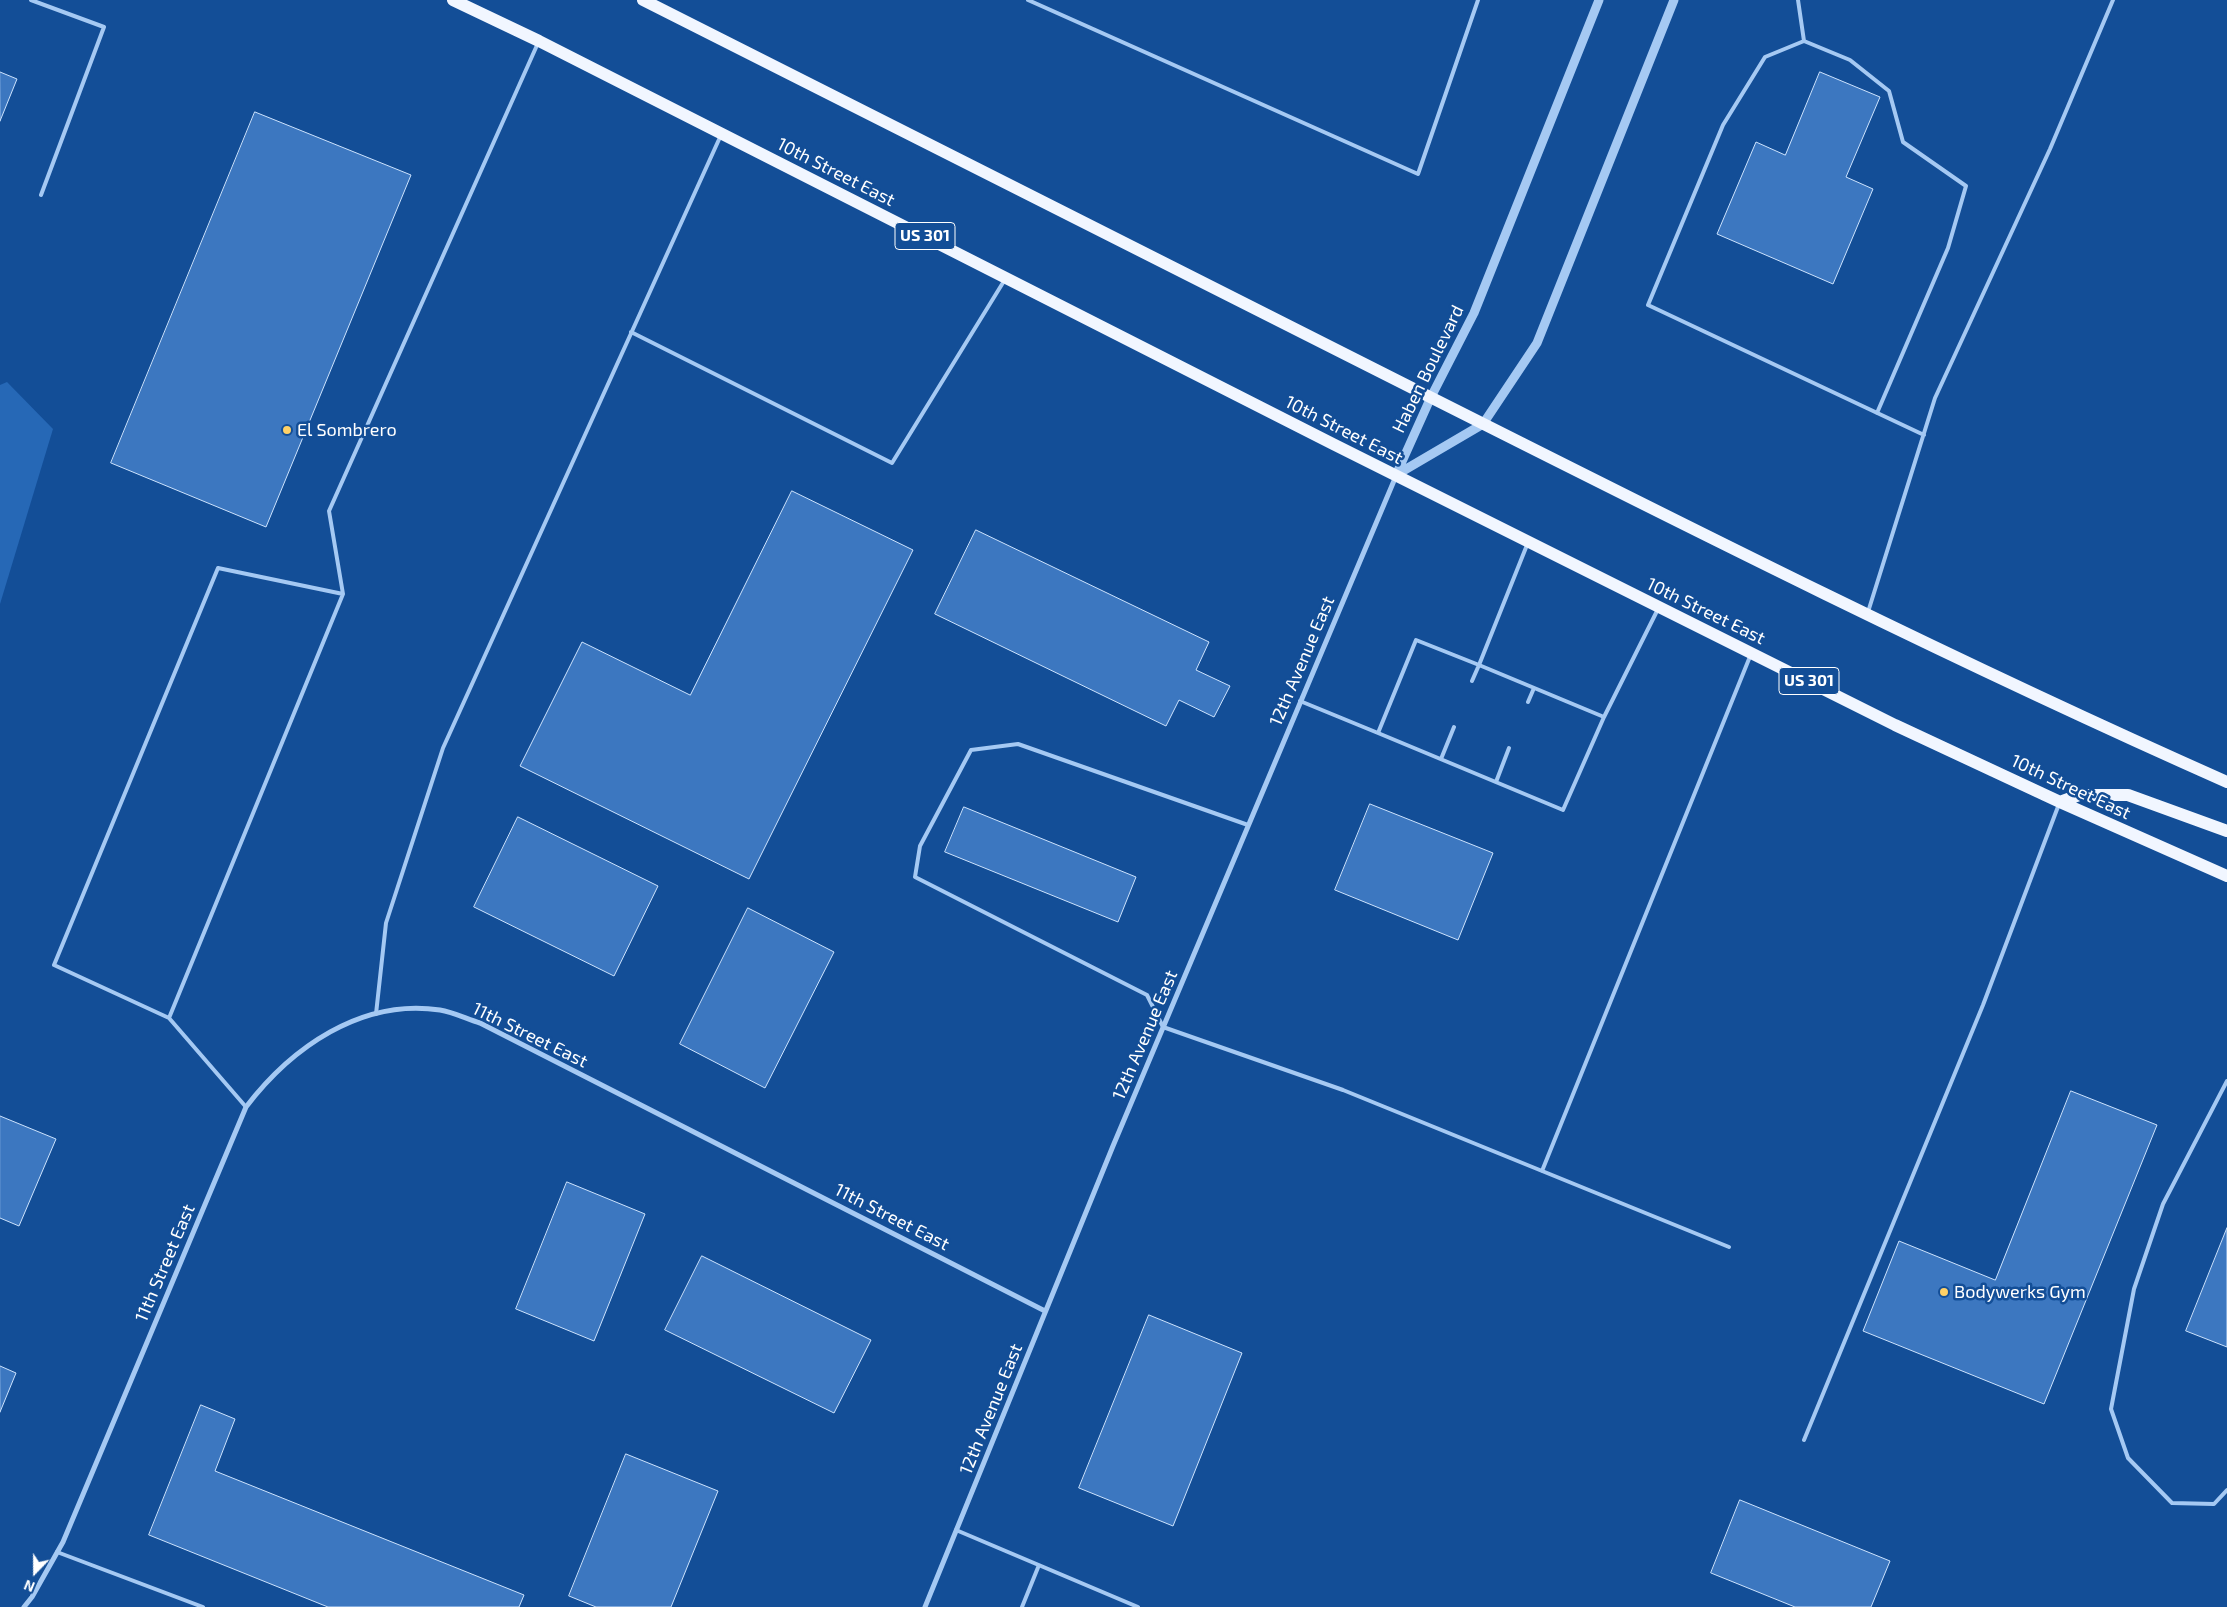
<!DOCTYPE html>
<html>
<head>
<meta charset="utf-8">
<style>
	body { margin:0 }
	#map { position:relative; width:2227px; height:1607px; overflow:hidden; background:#134e97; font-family:"Exo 2",sans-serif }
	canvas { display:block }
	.north { position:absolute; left:10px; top:1547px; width:50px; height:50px; -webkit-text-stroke:4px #134e97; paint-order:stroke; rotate:202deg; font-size:14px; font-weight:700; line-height:20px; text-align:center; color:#fff }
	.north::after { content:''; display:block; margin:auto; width:18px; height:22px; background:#fff; clip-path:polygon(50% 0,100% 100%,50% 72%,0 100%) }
</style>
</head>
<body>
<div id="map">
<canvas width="2227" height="1607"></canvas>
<div class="north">N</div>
</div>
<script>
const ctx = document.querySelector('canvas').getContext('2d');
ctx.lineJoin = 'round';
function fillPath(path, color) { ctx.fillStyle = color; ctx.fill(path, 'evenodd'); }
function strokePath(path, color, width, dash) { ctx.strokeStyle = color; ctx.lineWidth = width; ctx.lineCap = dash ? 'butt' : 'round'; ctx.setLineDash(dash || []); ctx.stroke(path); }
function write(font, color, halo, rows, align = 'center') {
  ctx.font = font + ' "Exo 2",sans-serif'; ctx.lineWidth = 5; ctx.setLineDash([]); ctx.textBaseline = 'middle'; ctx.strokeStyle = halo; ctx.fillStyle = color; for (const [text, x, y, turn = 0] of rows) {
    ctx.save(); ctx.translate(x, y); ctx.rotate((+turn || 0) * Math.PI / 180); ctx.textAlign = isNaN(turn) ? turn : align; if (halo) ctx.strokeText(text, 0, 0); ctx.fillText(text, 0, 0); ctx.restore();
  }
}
fillPath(new Path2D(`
	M7,382l46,47 -53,175v-219z`), '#2668b6');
const building = new Path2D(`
	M0,72l17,7 -17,42z
	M1820,72l60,25 -34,80 27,12 -40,95 -116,-50 39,-92 29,13z
	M255,112l156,63 -145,352 -155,-64z
	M792,491l121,59 -164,329 -229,-113 62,-124 108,53z
	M976,530l233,112 -13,28 34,16 -16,31 -35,-17 -13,26 -231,-112z
	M1370,804l123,49 -35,87 -123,-50z
	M964,807l172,70 -18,45 -173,-70z
	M518,817l140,69 -44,90 -140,-69z
	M748,908l86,44 -69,136 -85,-44z
	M2071,1091l86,34 -113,279 -181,-73 36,-90 96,39z
	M0,1116l56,23 -37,87 -19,-8z
	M567,1182l78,32 -51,127 -78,-32z
	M2227,1228v119l-41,-16z
	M702,1256l169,84 -37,73 -169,-83z
	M1149,1315l93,38 -69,173 -94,-38z
	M0,1366l16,7 -16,39z
	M201,1405l34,14 -20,52 309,124 -5,12h-191l-179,-72z
	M626,1454l92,37 -47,116h-75l-27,-11z
	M1740,1500l150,61 -19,46h-76l-84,-34z`);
fillPath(building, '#3c77c0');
strokePath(building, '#cde3fd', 1);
strokePath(new Path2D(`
	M31,0l73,27 -63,168
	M1028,0l390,174 60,-174
	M1798,0l6,41 -39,16 -42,68 -75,180 276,130
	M1804,41l46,19 39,31 14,51 63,44 -18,62 -71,165
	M631,332l261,131 112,-182
	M1527,545l-48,120 125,52 54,-108
	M1868,612l67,-214 115,-249 63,-149
	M1300,701l78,32 38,-93 63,25 -7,16
	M1528,702l6,-14
	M1378,733l185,77 41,-93
	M1441,759l13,-32
	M1496,782l13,-34
	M1248,825l-230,-81 -47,6 -51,96 -5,31 232,118 16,32 180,63 386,157
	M376,1014l10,-91 57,-175 278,-613
	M169,1018l-115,-53 164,-397 125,26
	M2227,1081l-64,123 -29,85 -23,120 17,49 44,45 42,1 13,-14
	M246,1107l-77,-89 174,-424 -14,-83 209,-468
	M1542,1171l209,-517
	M1804,1440l179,-435 76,-201
	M956,1530l182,77
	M57,1552l146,55
	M1022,1607l17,-42`), '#a5c9f3', 4);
strokePath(new Path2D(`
	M24,1607l8,-10 31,-55 183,-435c45,-59 115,-109 194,-97 13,2 27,9 40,13l565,288
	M925,1607l188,-461 283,-670`), '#a5c9f3', 5);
strokePath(new Path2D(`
	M1396,475l87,-51 54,-81 137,-343
	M1396,475l35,-78 43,-84 125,-313`), '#a5c9f3', 9);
strokePath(new Path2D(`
	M453,0l86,41 794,403 562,281 165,77 167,74
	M643,0c261,132 523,264 785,396 264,133 528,266 799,386
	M2060,802l19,-7h49l99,36`), '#f1f6ff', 12);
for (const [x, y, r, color] of [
	[287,430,5,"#ffd167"],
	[1944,1292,5,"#ffd167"]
]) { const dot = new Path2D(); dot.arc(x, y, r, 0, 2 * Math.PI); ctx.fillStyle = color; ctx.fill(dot); strokePath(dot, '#134e97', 2); }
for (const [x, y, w] of [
	[925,236,60],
	[1809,681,60]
]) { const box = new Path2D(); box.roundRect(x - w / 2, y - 13.5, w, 27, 4); ctx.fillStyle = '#134e97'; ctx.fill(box); strokePath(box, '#fff', 1); }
write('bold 16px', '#fff', null, [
	["US 301",925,236],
	["US 301",1809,681]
]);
write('18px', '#fff', '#134e97', [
	["10th Street East",836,172,27],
	["Haben Boulevard",1428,369,-64],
	["10th Street East",1344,430,27],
	["10th Street East",1706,611,26],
	["12th Avenue East",1302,661,-67],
	["10th Street East",2071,787,25],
	["11th Street East",530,1035,26],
	["12th Avenue East",1145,1035,-67],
	["11th Street East",892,1217,27],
	["11th Street East",165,1263,-67],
	["12th Avenue East",991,1409,-68]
]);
write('18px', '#fff', '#134e97', [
	["El Sombrero",297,430],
	["Bodywerks Gym",1954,1292]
], 'left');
</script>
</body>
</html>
